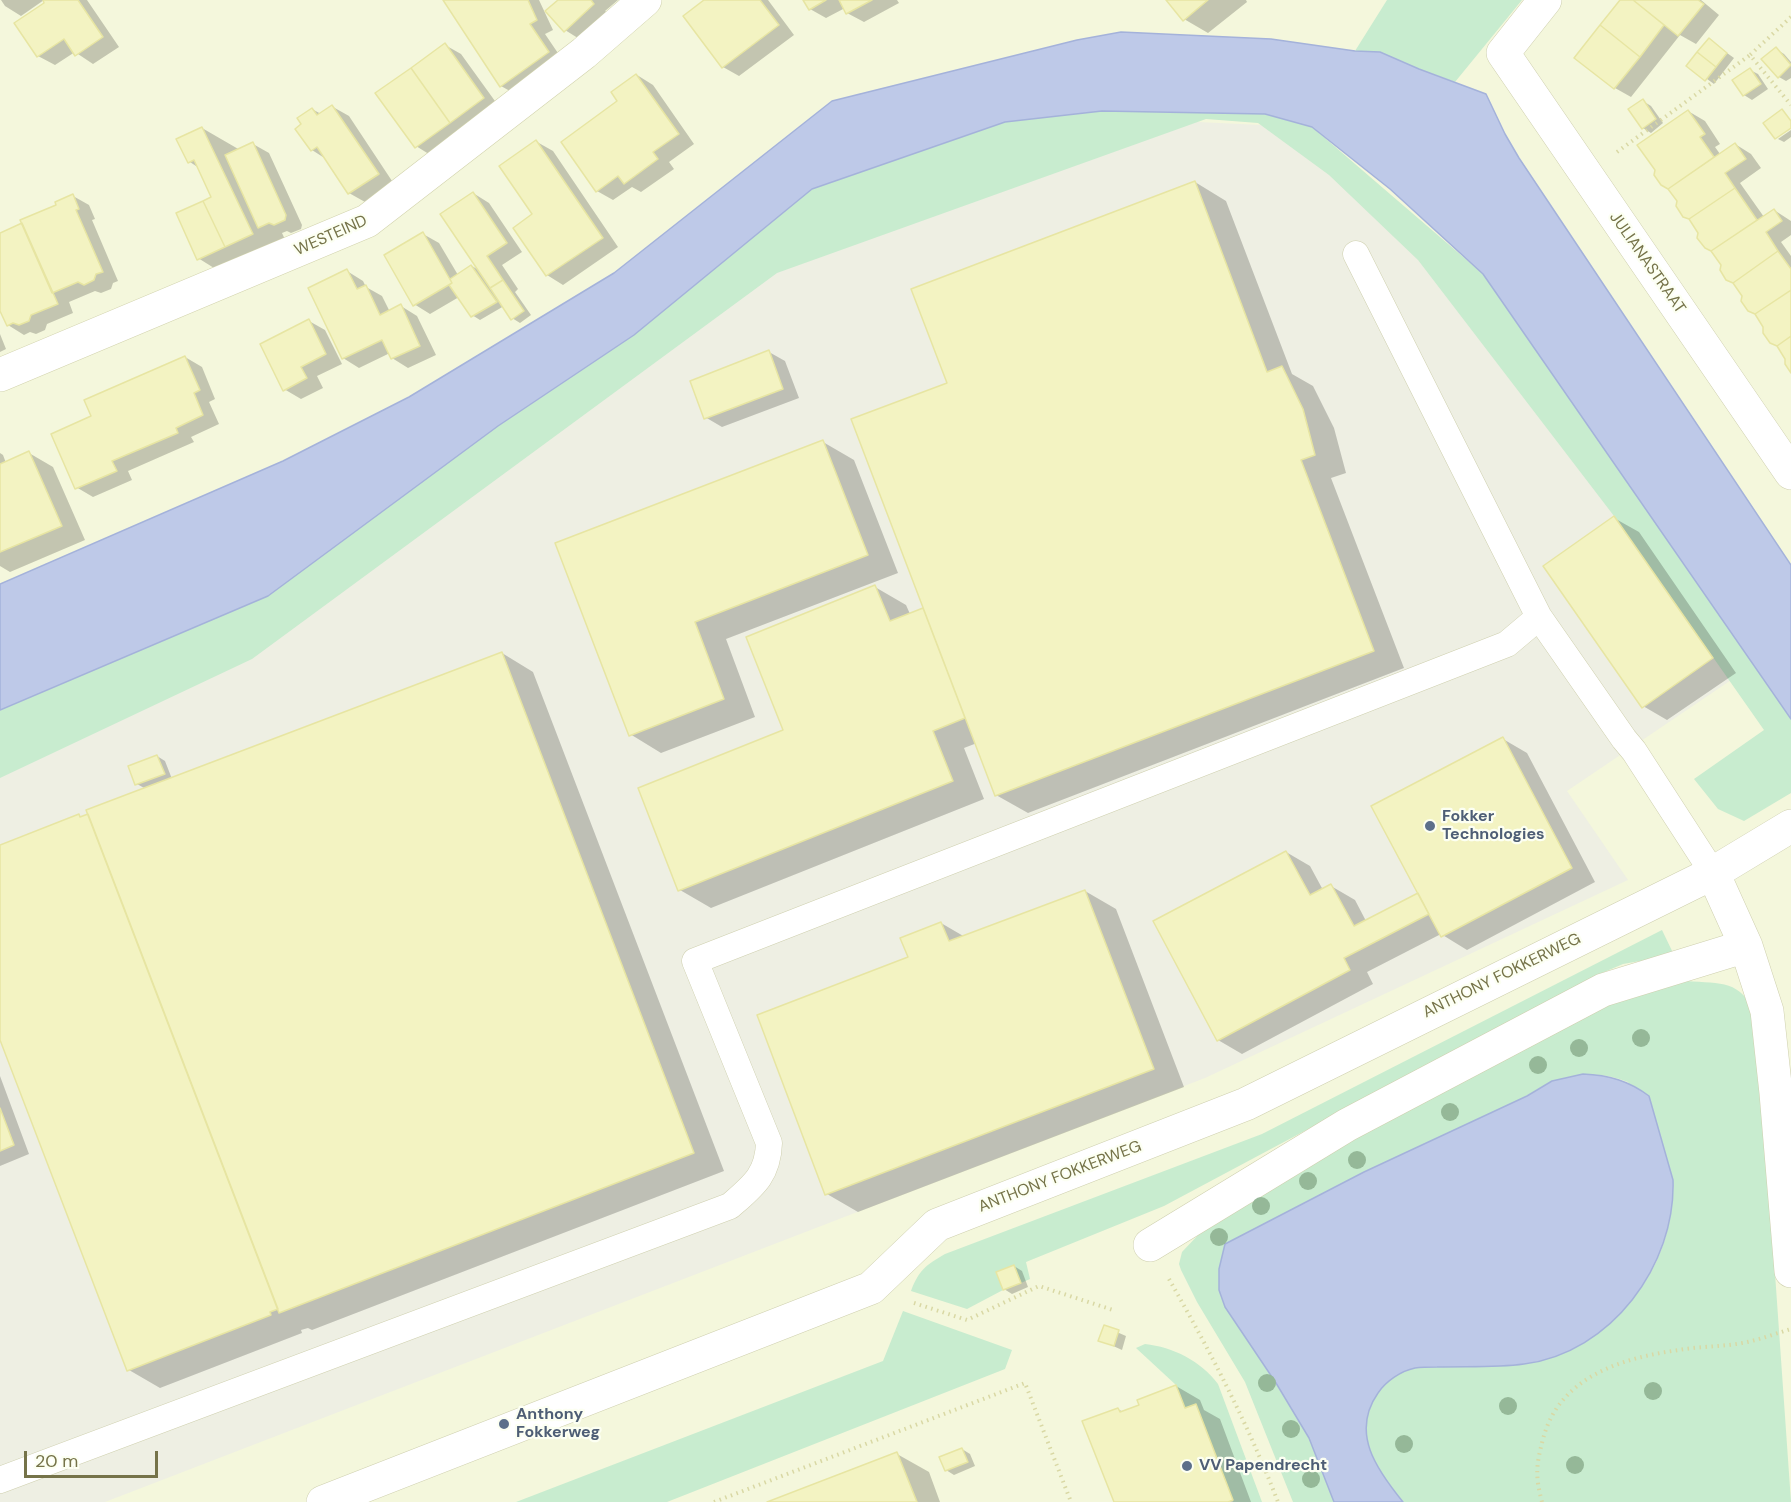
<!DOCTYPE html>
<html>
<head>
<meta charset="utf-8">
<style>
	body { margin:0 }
	#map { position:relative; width:1791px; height:1502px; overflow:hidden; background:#f9fdeb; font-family:"DM Sans",sans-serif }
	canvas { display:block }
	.scale { position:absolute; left:24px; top:1451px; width:134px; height:27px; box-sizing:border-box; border:3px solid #757349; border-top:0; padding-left:8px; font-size:18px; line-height:21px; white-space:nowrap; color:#757349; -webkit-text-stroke:4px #fcfff2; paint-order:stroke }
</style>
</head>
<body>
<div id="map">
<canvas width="1791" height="1502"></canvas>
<div class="scale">20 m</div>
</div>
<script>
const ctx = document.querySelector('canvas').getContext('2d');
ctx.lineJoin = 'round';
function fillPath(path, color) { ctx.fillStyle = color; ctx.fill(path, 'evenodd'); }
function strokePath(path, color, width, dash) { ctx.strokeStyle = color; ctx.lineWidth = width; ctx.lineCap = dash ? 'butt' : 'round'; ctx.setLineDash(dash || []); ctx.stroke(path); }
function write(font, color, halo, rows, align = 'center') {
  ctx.font = font + ' "DM Sans",sans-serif'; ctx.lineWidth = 4.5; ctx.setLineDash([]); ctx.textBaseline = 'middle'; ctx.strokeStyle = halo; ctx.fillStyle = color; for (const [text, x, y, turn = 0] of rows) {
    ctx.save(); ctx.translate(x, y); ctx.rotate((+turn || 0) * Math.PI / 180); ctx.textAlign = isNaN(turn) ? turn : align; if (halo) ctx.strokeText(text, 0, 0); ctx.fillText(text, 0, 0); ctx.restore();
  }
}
fillPath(new Path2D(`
	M0,0h1791v1502h-1791z`), '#f4f7dc');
fillPath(new Path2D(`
	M1156,120l126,6 159,130 302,416 -176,119 61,89 -423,198 -1100,424h-105v-756l270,-113 522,-400z`), '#eeefe3');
fillPath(new Path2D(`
	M1387,0h135l-67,82 -36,-13 -64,-18z
	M1102,111l163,3 47,13 171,147 308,445v74l-47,28 -26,-12 -24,-30 70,-49 -150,-214 -196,-256 -89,-85 -71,-52 -52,-4 -429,154 -525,386 -252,119v-70l268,-112 230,-170 136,-91 178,-146 193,-67z
	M1662,930l12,25 -51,9 -28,12 -431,230 -138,56 4,17 -9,4 -7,-18 -18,7 7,18 -36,19 -56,-18c8,-21 15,-26 34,-37l317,-120z
	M1686,981c37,3 53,-2 71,35l34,486h-388c-27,-32 -53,-68 -25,-109 8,-12 24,-23 37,-25 36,-6 74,1 110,-4 74,-11 139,-81 146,-155 1,-9 3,-18 2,-27 -2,-10 -9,-20 -13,-29 -10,-24 -21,-47 -32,-71 -35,-14 -70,-8 -101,14l-302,148 -6,25v21l90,148 25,64h-41l-48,-120 -48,-80 -16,-32 -2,-6 3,-12 20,-21 140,-87 281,-148z
	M903,1311l109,39 -7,19 -338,133h-151l367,-141z
	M1145,1344c28,3 56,17 73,40l44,118h-29l-37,-98 -11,4 -9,-23 -40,-37z`), '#c8eccf');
const water = new Path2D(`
	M1121,32l150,7 84,12 25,1 39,17 67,25 19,40 14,24 272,407v154l-308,-445 -93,-85 -78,-62 -47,-13 -163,-3 -97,11 -193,67 -178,146 -136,91 -230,170 -268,114v-126l283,-123 126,-64 205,-124 218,-172 245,-61z
	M1583,1074c26,1 46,7 66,22l24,84c3,85 -62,173 -149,184 -29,4 -58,2 -87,3 -7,0 -15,0 -22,1 -14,3 -29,13 -37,25 -28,40 -1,77 25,109h-69l-25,-64 -33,-55 -51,-76 -6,-17v-21l6,-25 139,-72 163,-76 25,-15z`);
fillPath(water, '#bec9e8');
strokePath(water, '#a4b2da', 1.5);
fillPath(new Path2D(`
	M1,0h86l32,47 -26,17 -18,-12 -20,13 -17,-9 8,-53 -2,-3 -23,16 -16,-10z
	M445,0h94l14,30 -8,4 19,28 -47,33 -16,-9z
	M560,0h58l-13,11 4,3 -28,26 -16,-10z
	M707,0h61l26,35 -55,41 -16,-9z
	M805,0h92l2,3 -35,19 -17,-9 -2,-5 -19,10 -16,-9z
	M1168,0h78l1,2 -39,31 -24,-14z
	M1622,0h79l18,15 -23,29 -16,-9 -49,62 -16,-9z
	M1709,40l25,18 -20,26 -25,-18z
	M445,45l16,9 39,54 -68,48 -16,-10z
	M1776,49l8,5 7,8v16l-5,3 -7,-4z
	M1750,70l8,4 10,15 -16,11 -8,-5z
	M637,75l16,10 41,59 -25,18 5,7 -33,23 -9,-5 -19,13 -16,-9 22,-90z
	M1643,101l8,5 12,17 -12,10 -8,-5z
	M333,107l16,9 45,68 -29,18 -16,-9 -23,-34 -14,-9v-41l9,5z
	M1688,111l17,10 15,23 -5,3 5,7 15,-10 16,10 10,14 -21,15 24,34 10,-7 17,11v14l-10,7 10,14v115l-4,-12 -74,-108 -7,-4 -6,-15 -31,-44 -7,-4z
	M202,128l38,22 13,-6 16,9 33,72 -1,4 -10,4 -4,-2 -5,2 12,26 -80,9 -16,-10 15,-60 -14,-30 -9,-6 -12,-22z
	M1791,130v7l-7,5 -6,-3z
	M537,142l16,9 65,96 -55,38 -16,-10 -13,-60z
	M1195,182l31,19 66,173 21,12 21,42 12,45 -15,5 73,190 -376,145 -32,-18 -19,-52 -13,5 20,51 -273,109 -31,-18 104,-159 91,-144 31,18 4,9 15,-6 24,-225z
	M473,193l16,10 33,49 -20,13 16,24 -3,3 16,23 -11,8 -8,-5 -8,-12 -24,14 -8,-5 -13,-18 -29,17 -16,-10 9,-70 16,9 19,32 14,-9 8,5z
	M73,196l16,9 6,14 -3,1 26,61 -5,2 -2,6 -10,4 -6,-2 -26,11 4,11 -26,11 -2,6 -9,4 -6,-2 -6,3 -16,-10 -8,-18v-72l58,-30z
	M347,271l16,10 3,6 16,9 8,16 11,-6 16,10 19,39 -28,13 -16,-10 -2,-5 -31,15 -16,-10z
	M309,321l16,9 17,34 -25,12 6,12 -22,11 -17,-10z
	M0,334l6,15 -6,3z
	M769,352l16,9 14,37 -77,29 -17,-10z
	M185,357l17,10 13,32 -6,3 10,22 -28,13 3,5 -66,29 4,9 -39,17 -17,-10 17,-70z
	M823,442l31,18 44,113 -172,66 29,78 -94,36 -31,-19 -73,-190z
	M0,453l3,2 3,8 23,-10 24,14 32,73 -75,32 -10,-6z
	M1614,518l25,14 97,141 -69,47 -24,-14z
	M502,653l31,19 191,499 -412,159 -4,-2 -7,2 1,3 -142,55 -31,-18 -129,-334v-190l79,-30 3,2 64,-29 -9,-5 20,-28 8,5 7,18z
	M1503,739l24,14 68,129 -128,68 -26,-16 -74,38 6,12 -131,70 -24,-14 68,-188 24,14 13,24 8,-4 24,14 11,21 54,-28z
	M1085,891l31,18 68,178 -326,125 -31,-18 82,-236 32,-35 24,14z
	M0,1076l29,78 -29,12z
	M1014,1266l8,5 6,16 -16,7 -8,-5z
	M1105,1327l21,9 -4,14 -22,-10z
	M1176,1386l24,14 4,10 16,9 31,83h-136l3,-93 5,3 18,-7z
	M962,1449l8,5 5,12 -21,9 -8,-5z
	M897,1454l32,18 11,30h-169z`), '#0003');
const building = new Path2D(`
	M43,0h35l25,37 -28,19 -11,-17 -27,18 -23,-34 30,-20z
	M443,0h85l9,20 -7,4 19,28 -49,35z
	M558,0h33l3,4 -30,28 -19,-21z
	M704,0h56l19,25 -57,43 -39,-52z
	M803,0h23l-17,10z
	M839,0h33l-26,14z
	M1166,0h42l-25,21z
	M1620,0h13l31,25 -24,32 -40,-32z
	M1633,0h65l6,4 -26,32z
	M1600,25l40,32 -26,32 -40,-31z
	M1709,38l18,15 -11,14 -19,-15z
	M445,43l39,55 -34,25 -39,-55z
	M1776,47l15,18 -13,13 -17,-19z
	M1697,52l19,15 -11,14 -19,-15z
	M411,68l39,55 -35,25 -40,-55z
	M1750,68l11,16 -18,12 -11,-16z
	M636,74l43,60 -26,18 5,7 -34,25 -6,-8 -22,16 -35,-50 56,-41 -6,-9z
	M1643,99l13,20 -14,10 -14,-20z
	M332,105l47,69 -31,20 -31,-47 -6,4 -16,-22 6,-5 -4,-6 15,-10 5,7z
	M1782,109l9,12v7l-16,11 -12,-16z
	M1688,110l17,24 -5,3 14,20 -46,32 -7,-4 -7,-10 1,-5 -18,-25z
	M202,127l51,107 -28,13 -22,-46 8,-4 -17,-37 -6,3 -12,-24z
	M536,140l67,98 -57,38 -33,-48 19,-14 -33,-48z
	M253,142l33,73 -1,5 -11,5 -5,-2 -11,5 -33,-73z
	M1735,143l11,16 -21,14 10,15 -46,31 -6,-2 -7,-11 1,-5 -9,-12z
	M1195,181l72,191 15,-6 21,43 12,46 -14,5 73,191 -379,145 -144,-377 96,-36 -36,-94z
	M1735,188l22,32 -46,31 -6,-3 -8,-10 1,-5 -9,-14z
	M473,192l34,51 -20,13 16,24 -13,8 -50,-74z
	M73,194l6,15 -3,1 27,62 -7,2 -2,6 -10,5 -6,-3 -26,11 -32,-73 36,-15 -1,-3z
	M203,201l22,46 -28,13 -21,-47z
	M1774,209l8,12 -16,11 12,19 -45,32 -7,-3 -6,-10 1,-5 -10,-14z
	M22,223l36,81 -27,11 -2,6 -10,4 -6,-2 -6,3 -7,-15v-78z
	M423,232l29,51 -39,23 -29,-51z
	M1778,251l13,18v21l-36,24 -7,-3 -7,-10 1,-5 -9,-13z
	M471,265l26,37 -26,15 -22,-32 3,-2 -2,-4z
	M347,269l10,20 9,-4 14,30 21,-11 19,42 -29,13 -9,-19 -40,19 -34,-71z
	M503,280l21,31 -13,9 -21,-32z
	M1791,290v46l-14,10 -7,-3 -7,-10v-6l-8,-13z
	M309,319l17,35 -25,13 6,11 -24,13 -23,-47z
	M1791,336v37l-6,-9v-5l-8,-13z
	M769,350l14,39 -79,30 -14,-38z
	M185,356l15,34 -6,3 9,22 -27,13 2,5 -66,28 5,10 -42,18 -24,-55 40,-18 -7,-16z
	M823,440l45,115 -173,67 29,77 -95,37 -74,-193z
	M29,451l33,75 -62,26v-88z
	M1614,516l99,142 -71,50 -99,-142z
	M875,585l15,36 33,-13 42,110 -32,13 20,50 -275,110 -40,-103 145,-58 -37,-93z
	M502,652l192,501 -415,160 -193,-503z
	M1503,737l69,131 -131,69 -70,-131z
	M157,755l8,19 -30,11 -7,-19z
	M79,814l1,3 8,-3 190,495 -8,3 1,3 -144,56 -127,-331v-195z
	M1286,851l24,44 21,-11 23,42 64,-33 11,21 -85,44 6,12 -133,71 -64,-120z
	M1085,890l69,179 -329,126 -68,-180 151,-58 -8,-19 41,-16 8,19z
	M0,1108l14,37 -14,6z
	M1014,1265l7,18 -18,7 -7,-18z
	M1104,1325l15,5 -5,16 -16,-5z
	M1176,1385l9,23 11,-4 37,96 -5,2h-114l-32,-81 36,-13 2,4 19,-7 -2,-5z
	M962,1448l6,14 -23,9 -6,-14z
	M897,1452l20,50h-150z`);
fillPath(building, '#f3f3c2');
strokePath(building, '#e7e5a2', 1.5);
const lane = new Path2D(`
	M1539,617l85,122 10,12 79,122
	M0,1480l730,-274c23,-20 38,-31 39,-63l-74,-182 812,-317 32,-27 -183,-363`);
const street = new Path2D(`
	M1545,0l-42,53 288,420
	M1713,873l33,73 21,65 9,82 15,178
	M1150,1245l197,-120 256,-135 143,-44
	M323,1502l548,-214 66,-63 309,-121 467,-231 78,-47`);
const secondary = new Path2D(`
	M0,375l367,-154 217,-168 61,-53`);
strokePath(lane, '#cfd0af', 27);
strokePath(street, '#cfd0af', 34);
strokePath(secondary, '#d2d3ad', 34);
strokePath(new Path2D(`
	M1791,17l-41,38 41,50
	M1617,152l133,-97
	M1169,1279c41,72 79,145 109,223
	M914,1303l53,17 72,-34 74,24
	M714,1502l311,-119 46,119
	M1542,1502c-7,-27 -6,-36 1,-63 16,-62 78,-81 136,-89 22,-4 46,-3 68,-8 15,-3 30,-9 44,-13`), '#d9d8a4', 4, [1.5, 4.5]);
strokePath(lane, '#fff', 26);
strokePath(street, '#fff', 33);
strokePath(secondary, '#fff', 33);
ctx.fillStyle = '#95b898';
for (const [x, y] of [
	[1641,1038],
	[1579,1048],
	[1538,1065],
	[1450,1112],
	[1357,1160],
	[1308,1181],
	[1261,1206],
	[1219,1237],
	[1267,1383],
	[1653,1391],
	[1508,1406],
	[1291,1429],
	[1404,1444],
	[1575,1465],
	[1311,1479]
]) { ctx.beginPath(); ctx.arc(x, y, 9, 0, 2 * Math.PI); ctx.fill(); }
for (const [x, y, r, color] of [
	[1430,826,6,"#5c6f8a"],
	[504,1424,6,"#5c6f8a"],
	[1187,1466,6,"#5c6f8a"]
]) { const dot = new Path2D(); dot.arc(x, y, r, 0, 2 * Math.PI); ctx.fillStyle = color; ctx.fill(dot); strokePath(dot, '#fcfff2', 2); }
write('16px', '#757349', '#fcfff2', [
	["WESTEIND",331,236,-24],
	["JULIANASTRAAT",1647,263,55],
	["ANTHONY FOKKERWEG",1502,976,-26],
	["ANTHONY FOKKERWEG",1060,1177,-21]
]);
write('bold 16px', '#4e5e75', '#fcfff2', [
	["Fokker",1442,817],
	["Technologies",1442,835],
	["Anthony",516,1415],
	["Fokkerweg",516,1433],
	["VV Papendrecht",1199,1466]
], 'left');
</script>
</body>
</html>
